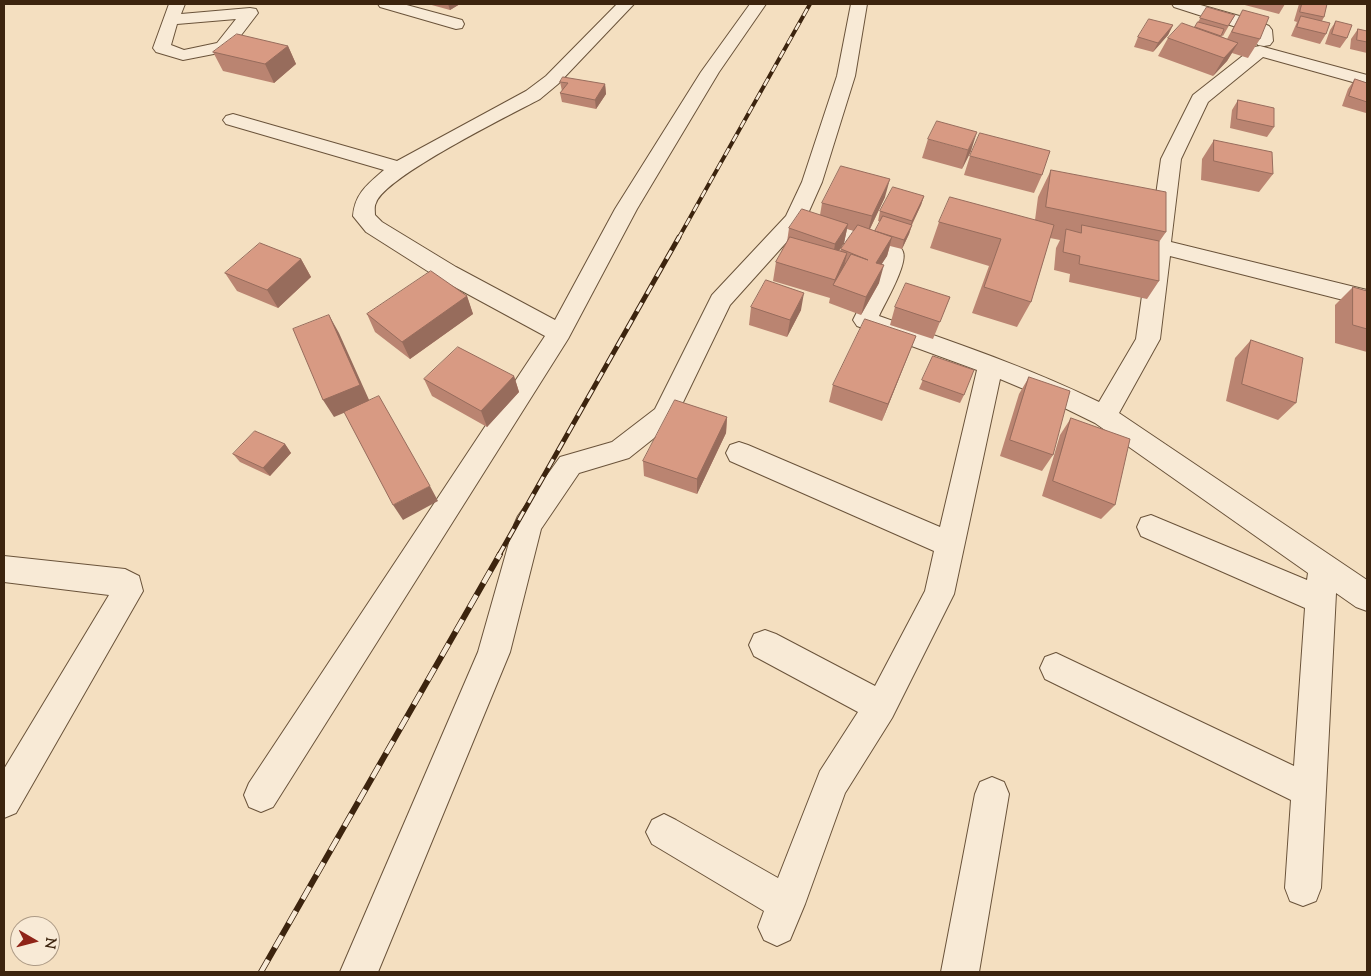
<!DOCTYPE html>
<html>
<head>
<meta charset="utf-8">
<style>
	body { margin:0 }
	#map { position:relative; width:1371px; height:976px; overflow:hidden; background:#f4dfc0; font-family:"Sorts Mill Goudy",serif }
	canvas { display:block }
	.frame { position:absolute; inset:0; border:5px solid #3c240e; pointer-events:none }
	.north { position:absolute; left:10px; top:916px; width:50px; height:50px; box-sizing:border-box; background:#f8ead6; border:1px solid #ad9b86; border-radius:50%; rotate:98deg; font-size:14px; font-weight:700; line-height:20px; text-align:center; color:#3c240e }
	.north::after { content:''; display:block; margin:auto; width:18px; height:22px; background:#8f2418; clip-path:polygon(50% 0,100% 100%,50% 72%,0 100%) }
</style>
</head>
<body>
<div id="map">
<canvas width="1371" height="976"></canvas>
<div class="frame"></div>
<div class="north">N</div>
</div>
<script>
const ctx = document.querySelector('canvas').getContext('2d');
ctx.lineJoin = 'round';
function strokePath(path, color, width, dash) { ctx.strokeStyle = color; ctx.lineWidth = width; ctx.lineCap = dash ? 'butt' : 'round'; ctx.setLineDash(dash || []); ctx.stroke(path); }
function fillPath(path, color) { ctx.fillStyle = color; ctx.fill(path, 'evenodd'); }
const minor = new Path2D(`
	M169,4h16l-4,10 69,-6 6,1 2,4 -29,38 -46,9 -27,-8 -3,-4zM236,19l-19,24 -33,7 -13,-5 6,-21z
	M378,4h25l59,16 2,4 -2,4 -6,1 -76,-22z
	M617,4h17l-76,80 -18,15c-30,16 -156,78 -164,104 -2,3 -1,8 -1,12l7,7 74,45 99,53 60,-111 86,-137 49,-68h16l-47,68 -82,137 -69,130 -295,468 -12,5 -12,-5 -5,-12 5,-12 296,-447 -105,-57 -74,-47 -13,-16c2,-23 15,-32 31,-46l-158,-46 -3,-4 3,-4 7,-2 164,47 129,-70 20,-15z
	M851,4h16l-12,72 -33,106 -16,36 12,1 77,25c3,2 7,4 8,8 5,12 -18,51 -24,64 74,26 149,51 220,86l37,-63 25,-180 32,-64 61,-48 6,-1 107,29v11l-104,-29 -55,45 -27,57 -10,83 196,48v16l-197,-50 -10,83 -41,74 248,167v31l-11,-4 -20,-14 -15,295 -5,13 -13,5 -13,-5 -5,-13 6,-88 -246,-121 -5,-11 5,-11 11,-4 238,113 11,-158 -164,-72 -4,-9 4,-9 10,-3 156,65 1,-7 -213,-150 -57,-28 -38,-16 -46,215 -62,124 -47,75 -40,111 -15,36 -13,6 -13,-6 -6,-13 6,-16 -112,-67 -6,-12 6,-12 12,-6 12,6 102,58 42,-107 38,-59 -104,-56 -5,-11 5,-11 11,-4 11,4 99,52 50,-95 9,-40 -204,-90 -4,-8 4,-8 9,-3 9,3 192,82 37,-157 -120,-44 -4,-6 28,-56 1,-8 -80,-27 -1,-3 -71,79 -57,118 -44,35 -50,15 -38,56 -31,123 -132,320h-38l138,-320 36,-127 4,-9 42,-59 52,-15 43,-33 57,-114 74,-79 16,-34 35,-106z
	M1172,4h25l60,17 12,5 3,4 1,11 -3,4 -6,1 -6,-1 -3,-4v-8l-81,-26z
	M4,556l121,13 14,7 4,15 -127,222 -12,5v-49l105,-174 -105,-13z
	M992,777l12,5 5,12 -30,178h-38l34,-178 5,-12z`);
strokePath(minor, '#6a533a', 2);
fillPath(minor, '#f8ead6');
const railFar2 = new Path2D(`
	M678,239l132,-235`);
const railFar1 = new Path2D(`
	M499,555l180,-318`);
const rail = new Path2D(`
	M261,972l239,-418`);
strokePath(railFar2, '#3c240e', 4);
strokePath(railFar1, '#3c240e', 5);
strokePath(rail, '#3c240e', 6);
strokePath(railFar2, '#f8ead6', 2.5, [8]);
strokePath(railFar1, '#f8ead6', 3, [10]);
strokePath(rail, '#f8ead6', 4.5, [14]);
fillPath(new Path2D(`
	M428,4h32l-10,6z
	M1241,4h44l-6,10z
	M1299,4h28l-3,13 -2,4 4,13 -6,10 -29,-8 6,-14 -3,-1z
	M1207,7l28,8 -12,21 -2,-1v1l6,3 16,-29 17,29 -12,19 -16,-5 -5,8 -14,15 -55,-20 10,-18 27,-11z
	M1336,21l11,17 -7,10 -15,-4 5,-14z
	M1173,25l-5,10 -15,17 -19,-5 4,-10z
	M1358,29l9,2v22l-17,-4 1,-10z
	M288,46l8,18 -22,19 -51,-12 -10,-19z
	M1355,79l12,4v29l-1,1 -24,-7 6,-17z
	M560,82l45,2 1,10 -10,15 -34,-7 -2,-9 2,-2z
	M1238,100l36,27 -7,10 -37,-9 2,-18z
	M928,139l43,12 -9,18 -40,-11z
	M1214,140l59,34 -14,18 -58,-12 1,-21z
	M970,156l72,19 -8,18 -70,-18z
	M1051,170l115,62 -7,10v39l-12,18 -78,-17 1,-8 -16,-4 2,-22 4,-8 -10,-2 -19,64 -14,25 -45,-14 17,-47 -59,-18 9,-26 96,-2 3,-23z
	M924,196l-3,9 -9,20 -3,9 -7,15 -12,-3 -3,10 -6,8 -2,19 -18,32 -32,-12 1,-5 -57,-17 3,-19 11,-20 2,-14 31,-13 2,-12 63,-6 -15,32 5,2 6,-9 -3,-1 2,-10zM847,229l7,2 -13,18 -1,2 -1,-1 5,-7z
	M301,259l10,18 -33,31 -41,-17 -12,-18z
	M1353,287l14,4v61l-32,-9v-38z
	M467,296l6,18 -63,45 -35,-27 -8,-18z
	M950,297l-17,42 -43,-14 5,-18z
	M751,307l50,3 -14,27 -38,-12z
	M916,336l-34,85 -53,-19 4,-17z
	M1251,340l45,63 -18,17 -52,-19 9,-43z
	M933,356l31,39 -4,8 -41,-14z
	M514,376l5,16 -32,35 -55,-31 -8,-17z
	M1029,377l24,78 -11,16 -42,-15 19,-62z
	M727,417l-1,16 -29,61 -53,-18 -1,-15z
	M1071,418l44,87 -14,14 -59,-23 18,-61z
	M285,444l6,9 -21,23 -30,-14 -7,-8z`), '#ba8471');
fillPath(new Path2D(`
	M448,4h12l-10,6z
	M1173,25l-5,10 -15,17 5,-9z
	M1238,43l-11,18 -14,15 11,-18z
	M288,46l8,18 -22,19 -9,-19z
	M605,84l1,10 -10,15 -1,-9z
	M977,132l-6,19 -9,18 6,-19z
	M890,179l-5,18 -18,38 5,-19z
	M924,196l-3,9 -12,25 3,-9z
	M848,224l-4,19 -12,19 3,-18z
	M912,225l-3,9 -7,15 2,-9z
	M892,237l-5,19 -16,25 5,-18z
	M847,253l-4,18 -10,14 2,-5z
	M301,259l10,18 -33,31 -11,-18z
	M884,265l-5,18 -18,32 5,-18z
	M804,293l-3,17 -14,27 3,-17z
	M467,296l6,18 -63,45 -8,-17z
	M329,315l10,18 31,69 -36,15 -11,-17z
	M916,336l-7,17 -27,68 6,-17z
	M514,376l5,16 -32,35 -6,-16z
	M727,417l-1,16 -29,61v-15z
	M285,444l6,9 -21,23 -7,-8z
	M430,486l8,15 -35,19 -10,-15z`), '#976c5c');
const building = new Path2D(`
	M1302,4h25l-3,13 -24,-5z
	M1207,7l28,8 -7,11 -28,-8z
	M1243,10l26,7 -9,22 -28,-7z
	M1301,16l29,7 -4,11 -29,-7z
	M1149,19l24,6 -15,18 -20,-6z
	M1336,21l16,4 -5,13 -15,-4z
	M1198,22l26,7 -3,7 -26,-9z
	M1182,23l56,20 -14,15 -56,-20z
	M1358,29l9,2v11l-10,-2z
	M237,34l51,12 -23,18 -52,-12z
	M563,77l42,7 -10,16 -35,-7 8,-10 -8,-1z
	M1355,79l12,4v19l-18,-6z
	M1238,100l36,8v19l-37,-8z
	M937,121l40,11 -9,18 -40,-11z
	M980,133l70,18 -8,24 -72,-19z
	M1214,140l58,12 1,22 -59,-13z
	M841,166l49,13 -18,37 -50,-13z
	M1051,170l115,22v40l-120,-25z
	M893,187l31,9 -12,25 -32,-10z
	M950,197l104,28 -23,77 -47,-15 17,-48 -62,-17z
	M802,209l46,15 -13,20 -46,-16z
	M883,216l29,9 -8,15 -29,-9z
	M858,225l34,12 -16,26 8,2 -18,32 -33,-12 18,-31 17,6 -27,-11z
	M1082,225l77,16v40l-80,-17 1,-8 -17,-4 3,-23 15,4z
	M790,237l57,16 -12,27 -59,-18z
	M260,243l41,16 -34,31 -42,-17z
	M431,271l36,25 -65,46 -35,-28z
	M766,280l38,13 -14,27 -39,-13z
	M906,283l44,14 -10,25 -45,-15z
	M1353,287l14,4v38l-14,-4z
	M329,315l31,70 -37,15 -30,-71z
	M865,319l51,17 -28,68 -55,-19z
	M1251,340l52,18 -7,45 -54,-19z
	M458,347l56,29 -33,35 -57,-32z
	M933,356l41,14 -10,25 -42,-15z
	M1029,377l41,14 -17,64 -43,-15z
	M379,396l51,90 -37,19 -49,-93z
	M675,400l52,17 -30,62 -54,-18z
	M1071,418l59,21 -15,66 -62,-24z
	M255,431l30,13 -22,24 -30,-14z`);
fillPath(building, '#d89a83');
strokePath(building, '#976c5c', 1);
</script>
</body>
</html>
